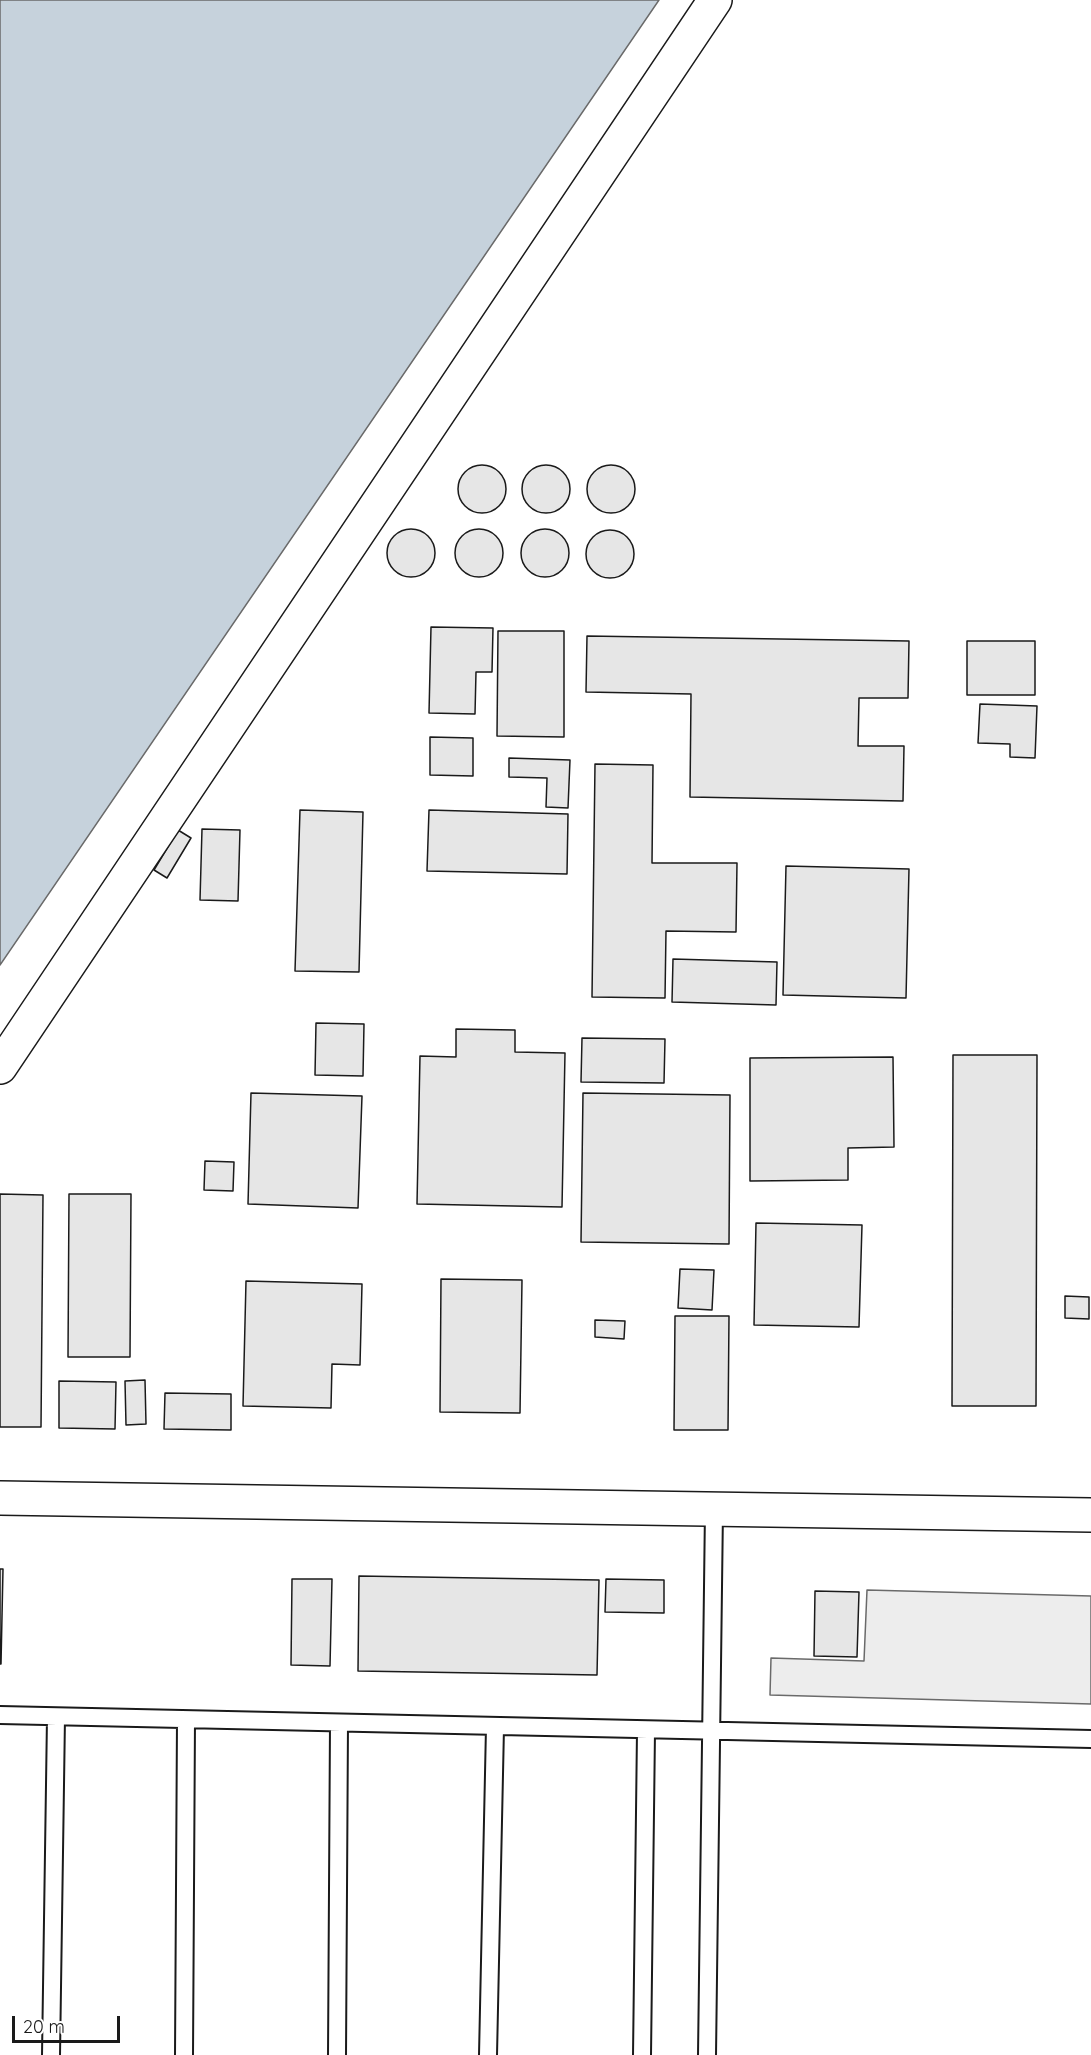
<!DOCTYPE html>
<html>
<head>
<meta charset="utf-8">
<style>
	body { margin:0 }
	#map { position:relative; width:1091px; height:2055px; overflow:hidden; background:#fff; font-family:Quicksand,sans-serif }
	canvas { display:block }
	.scale { position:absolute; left:12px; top:2016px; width:108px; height:27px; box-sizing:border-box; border:3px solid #1a1a1a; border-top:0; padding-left:8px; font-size:18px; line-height:21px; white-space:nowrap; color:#1a1a1a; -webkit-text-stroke:4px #fff; paint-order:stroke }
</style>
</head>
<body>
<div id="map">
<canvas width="1091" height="2055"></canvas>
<div class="scale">20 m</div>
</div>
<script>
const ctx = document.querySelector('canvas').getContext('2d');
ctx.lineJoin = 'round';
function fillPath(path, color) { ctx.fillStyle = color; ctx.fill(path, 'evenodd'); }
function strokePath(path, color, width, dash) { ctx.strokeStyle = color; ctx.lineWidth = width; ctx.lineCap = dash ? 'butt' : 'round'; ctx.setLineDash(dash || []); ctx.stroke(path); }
const parking = new Path2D(`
	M867,1590l224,6v108l-321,-9 1,-37 93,3z`);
fillPath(parking, '#ededed');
strokePath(parking, '#6a6a6a', 1.5);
const water = new Path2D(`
	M0,0h659l-659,965z`);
fillPath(water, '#c6d2dc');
strokePath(water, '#6a6a6a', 1.5);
const building = new Path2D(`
	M458 489a24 24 0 1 1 48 0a24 24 0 1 1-48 0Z
	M587 489a24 24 0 1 1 48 0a24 24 0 1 1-48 0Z
	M522 489a24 24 0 1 1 48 0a24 24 0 1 1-48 0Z
	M455 553a24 24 0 1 1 48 0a24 24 0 1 1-48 0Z
	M387 553a24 24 0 1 1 48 0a24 24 0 1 1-48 0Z
	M521 553a24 24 0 1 1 48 0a24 24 0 1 1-48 0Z
	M586 554a24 24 0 1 1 48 0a24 24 0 1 1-48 0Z
	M431,627l62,1 -1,44h-16l-1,42 -46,-1z
	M498,631h66v106l-67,-1z
	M587,636l322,5 -1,57h-49l-1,48h46l-1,55 -213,-4 1,-103 -105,-2z
	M967,641h68v54h-68z
	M980,704l57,2 -2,52 -25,-1v-13l-32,-1z
	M430,737l43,1v38l-43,-1z
	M509,758l61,2 -2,48 -22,-1 1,-29 -38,-1z
	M595,764l58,1 -1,98h85l-1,69 -70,-1 -1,67 -73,-1z
	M300,810l63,2 -4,160 -64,-1z
	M429,810l139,4 -1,60 -140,-3z
	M202,829l38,1 -2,71 -38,-1z
	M178,830l13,8 -24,40 -13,-8z
	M786,866l123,3 -3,129 -123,-3z
	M673,959l104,3 -1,43 -104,-3z
	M316,1023l48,1 -1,52 -48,-1z
	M456,1029l59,1v22l50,1 -3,154 -145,-3 3,-148 36,1z
	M582,1038l83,1 -1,44 -83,-1z
	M953,1055h84l-1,351h-84z
	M893,1057l1,90 -46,1v32l-98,1v-123z
	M251,1093l111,3 -4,112 -110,-4z
	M583,1093l147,2 -1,149 -148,-2z
	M205,1161l29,1 -1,29 -29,-1z
	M0,1194l43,1 -2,232h-41z
	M69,1194h62l-1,163h-62z
	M756,1223l106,2 -3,102 -105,-2z
	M680,1269l34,1 -2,40 -34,-2z
	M441,1279l81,1 -2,133 -80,-1z
	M246,1281l116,3 -2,81 -28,-1 -1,44 -88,-2z
	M1065,1296l24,1v22l-24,-1z
	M675,1316h54l-1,114h-54z
	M595,1320l30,1 -1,18 -29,-2z
	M145,1380l1,44 -20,1 -1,-44z
	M59,1381l57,1 -1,47 -56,-1z
	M165,1393l66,1v36l-67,-1z
	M0,1569h3l-2,95h-1z
	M359,1576l240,4 -2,95 -239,-4z
	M292,1579h40l-2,87 -39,-1z
	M606,1579l58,1v33l-59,-1z
	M815,1591l44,1 -2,65 -43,-1z`);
fillPath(building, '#e6e6e6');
strokePath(building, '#1a1a1a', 1.5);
const service = new Path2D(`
	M0,1715l1091,24
	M51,2055l5,-338
	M184,2055l2,-335
	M337,2055l2,-332
	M488,2055l7,-328
	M642,2055l4,-324
	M707,2055l7,-546`);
const minor = new Path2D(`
	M0,1067l715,-1067`);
const tertiary = new Path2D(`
	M0,1498l1091,17`);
strokePath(service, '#1a1a1a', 20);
strokePath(minor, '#1a1a1a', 36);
strokePath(tertiary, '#1a1a1a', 36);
strokePath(service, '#fff', 16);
strokePath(minor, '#fff', 33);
strokePath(tertiary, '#fff', 33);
</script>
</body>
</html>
